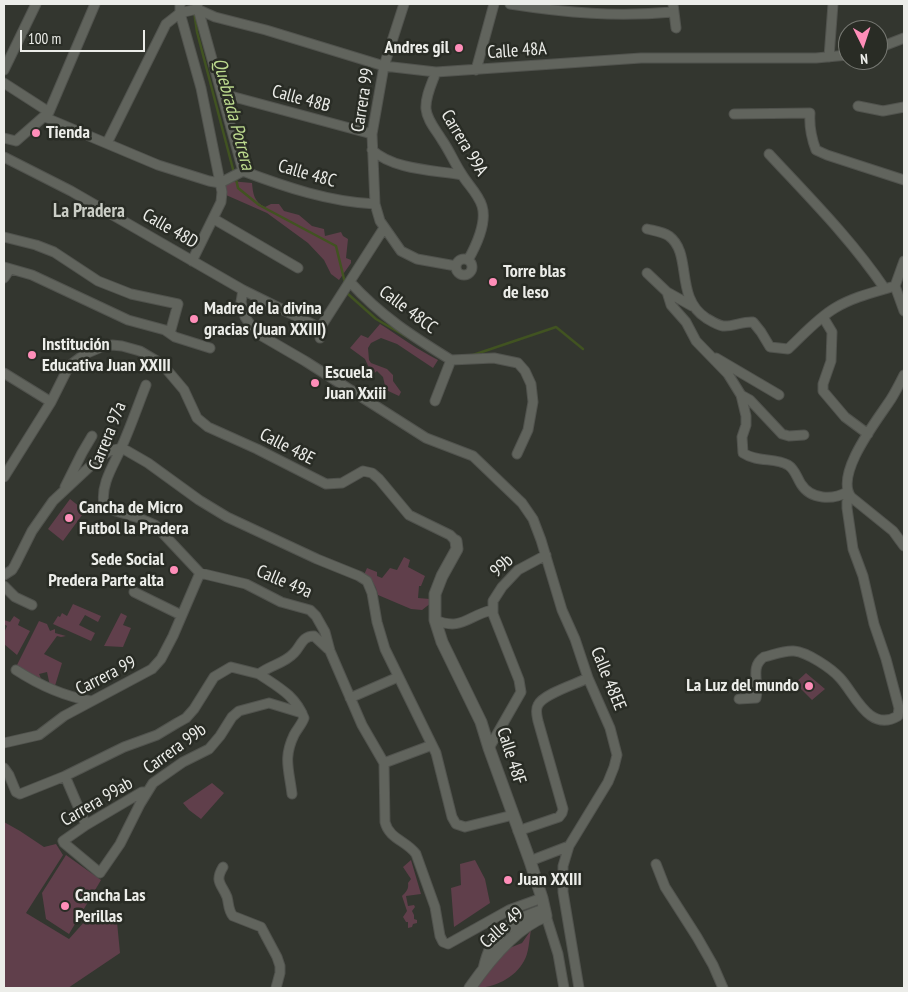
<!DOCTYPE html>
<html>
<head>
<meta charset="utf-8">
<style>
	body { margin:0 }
	#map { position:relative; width:908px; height:992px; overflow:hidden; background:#33362f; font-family:"PT Sans Narrow",sans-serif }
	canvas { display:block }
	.frame { position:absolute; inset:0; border:5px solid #ecede9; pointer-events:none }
	.north { position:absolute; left:838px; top:20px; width:50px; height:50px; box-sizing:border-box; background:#292c25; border:1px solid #777973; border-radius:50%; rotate:176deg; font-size:14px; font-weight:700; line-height:20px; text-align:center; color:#ecede9 }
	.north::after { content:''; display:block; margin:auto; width:18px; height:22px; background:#ff8eb9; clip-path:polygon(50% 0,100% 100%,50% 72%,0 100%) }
	.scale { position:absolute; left:20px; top:30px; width:125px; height:22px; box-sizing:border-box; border:2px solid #ecede9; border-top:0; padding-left:6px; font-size:15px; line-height:18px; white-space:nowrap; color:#ecede9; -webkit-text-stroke:4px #292c25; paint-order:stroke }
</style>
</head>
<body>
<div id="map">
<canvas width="908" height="992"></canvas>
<div class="frame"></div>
<div class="north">N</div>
<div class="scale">100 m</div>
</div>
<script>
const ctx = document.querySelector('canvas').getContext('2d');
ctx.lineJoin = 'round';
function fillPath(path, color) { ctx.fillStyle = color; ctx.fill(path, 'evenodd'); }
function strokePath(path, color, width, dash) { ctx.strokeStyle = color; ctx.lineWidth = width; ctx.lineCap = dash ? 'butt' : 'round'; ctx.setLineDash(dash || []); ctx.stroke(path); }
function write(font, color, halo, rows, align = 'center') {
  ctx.font = font + ' "PT Sans Narrow",sans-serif'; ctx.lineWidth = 5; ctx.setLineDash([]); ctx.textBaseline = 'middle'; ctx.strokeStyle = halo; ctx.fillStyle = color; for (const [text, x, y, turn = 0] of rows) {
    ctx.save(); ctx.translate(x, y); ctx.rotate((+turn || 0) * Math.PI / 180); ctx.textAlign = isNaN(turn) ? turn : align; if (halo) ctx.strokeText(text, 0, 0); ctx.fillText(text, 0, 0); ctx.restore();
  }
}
fillPath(new Path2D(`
	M230,181l22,2c1,11 2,19 13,24l6,-3h8l5,7 15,4 13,11 12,3 1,7 16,-4 2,4 5,3 -2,19 5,2v3l-12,17 -8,-6 -7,-14 -16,-17 -41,-30 -41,-18 -2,-9z
	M380,324c19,12 38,26 58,36l-5,8 -36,-24 -16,-6 -10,5 -3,5 1,12 2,3 16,6 6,6v6l8,11 -2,4 -13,-6 -3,-13 -6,-6 -10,8 -2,-2 4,-9 -4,-9 -15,-11 11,-13 7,3z
	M70,499l15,12 -22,30 -15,-12z
	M404,557l6,3 -2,7 17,9 -4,10h-2l-1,12 12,1 1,4 -9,7 -11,-1 -33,-14c-2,-10 -6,-14 -14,-20l3,-7 10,4v4l5,2 8,-10 7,2z
	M73,604l28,12 -3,6 -13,-7 -6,10 16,8 -4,8 -38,-17 5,-8 2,1 2,-4 5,3z
	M121,613l6,3 -4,9 8,3 -8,19 -19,-1z
	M14,616l6,4 -2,5 12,6 -13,24 -13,-11v-11l3,-7 -3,-2v-4l6,2z
	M39,621l8,3 3,7 5,-2v4l11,3 -5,1 -4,-1 -13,18 18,9 -8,26 -4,-3 -3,-14 -8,2 4,9 -27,-16z
	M806,673l19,16 -13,11 -17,-17z
	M212,783l12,10 -23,26 -12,-9 -6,-7z
	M4,822l16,9 24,16 12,-3 7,11 -37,58 43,26 24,-27 24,10 3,31 -52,35h-64z
	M66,855l35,25 -32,54 -23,-15 -4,-26z
	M411,860l10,34 -15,2 2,10 6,-1 1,2 -3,4 2,4v4l3,1v3l-4,1 -1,3 -4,1v-6h-2l-3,-5 4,-6 -5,-15c4,-4 7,-7 6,-13l3,-4 -8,-12z
	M475,860l10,19 5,24 -36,24 -3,-39 10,-3 -1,-21z
	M531,930c-2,10 -2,23 -7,31 -9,17 -30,27 -49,27l27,-37 20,-8z`), '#603f4b');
strokePath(new Path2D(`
	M194,11l3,21 37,141
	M236,179l2,9 21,17 77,41 9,37
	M347,291l1,3 28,25 38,22
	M470,356l86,-29 27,22`), '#415321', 2.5);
const minor = new Path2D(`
	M180,4v9l21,75 21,104 -1,10 -29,59
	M404,4l-20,62 -12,68 3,70 5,17 21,30 16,8 39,7
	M510,4c57,9 106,13 163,8
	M673,4l3,24
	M197,5l46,166
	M197,9l18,8 51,13 118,36 52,6 205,-14h175l32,-3
	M878,48l26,-10
	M829,57l4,-53
	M4,70l32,-66
	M476,70l18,-66
	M436,72c-4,11 -11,25 -10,37 1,11 10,21 16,31 7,10 12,22 19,33 6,11 17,20 21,33 5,16 -6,40 -14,54
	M4,83l45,29
	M223,94l149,40
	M858,106l25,5 21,-4
	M734,114l76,-1c-1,14 1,24 6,37l11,5 77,25
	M45,116l6,4 107,45 51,16 11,2 23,-12c42,16 87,31 132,33
	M4,138l12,3 33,-29 46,-108
	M107,143l59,-119 14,-11 17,-4
	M372,150c22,20 62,20 90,25
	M769,154c40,43 83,86 116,135
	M4,157l67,34 172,99 77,38
	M214,219l84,49
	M647,229c8,2 16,3 22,7 24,18 5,61 37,82 5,3 11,7 17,8 10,1 20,-5 30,-4l8,10 9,15 18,2c15,-14 30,-31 47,-41 18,-11 40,-16 60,-22l9,-25
	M4,237l32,8 18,7 44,29 33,13 47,10 -8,29
	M456 267a8 8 0 1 1 16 0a8 8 0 1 1-16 0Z
	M4,267l28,8 96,45 37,10 10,7 35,11
	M647,273l20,19
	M4,278l6,-9
	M350,282c31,34 62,54 101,78
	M895,286l9,25
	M243,290l-2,12 4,15 7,10 10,9 43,25 121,77 47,18 49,47 11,16 8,21 21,70 13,29 13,39 22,50 7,27 -3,12 -6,15 -39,64 -6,20v26l16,96
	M692,306l-25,-14 4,13 15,17 10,19 32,33 13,21 5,21v9l-4,12 1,16c15,10 32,4 45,12 7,4 9,13 13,19 10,16 32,16 46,8
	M823,317l9,15 -1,29 -8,23v7l22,26 23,17
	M320,338v-10l64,-100
	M716,358l63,37
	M4,373l47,29
	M904,375c-4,8 -8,16 -13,24 -13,20 -57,75 -40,98l42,34 11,15
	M146,385c-8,20 -15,41 -24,61 -7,17 -22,38 -18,58l5,5 30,9 16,7 45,48 46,11 35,18 29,8 6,6 9,16 5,19 32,74 22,38 1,59c4,17 22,19 31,32l19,53 5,29 3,6 5,2 61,-34 33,-12
	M741,395l9,5 32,34 7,2 15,-1
	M435,401l16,-41 43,-2 24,5 7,8 6,13 2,18 -5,28 -11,24
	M4,477l47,-75 18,-36 16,-12 14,-6 13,-3 10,1 18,5 22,13 22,26 13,28 11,9 49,22 69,35 16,-1 21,-12 9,2 7,6 30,36 41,20 6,6
	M65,487l17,-34 10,-17
	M4,575l8,-5 3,-5 17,-34 21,-30 46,-43 10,-7 13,-3 26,15 51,37 28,17 90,42 42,17 8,5 5,12 5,29 8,27 51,104 16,64 4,7 9,3 48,-12
	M4,586l11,11 17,8
	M134,592l47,23
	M435,620c27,11 32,-4 57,-10
	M16,670c23,15 47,26 75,31
	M259,674c19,13 36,21 45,44 -2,6 -7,11 -10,17 -11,23 -5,34 -2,59
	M350,698l48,-21
	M739,699l17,-1c4,-14 -7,-31 8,-41 9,-2 20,-7 30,-6 13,1 37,17 46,27 15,16 29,55 58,38l1,-8 -13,-49 -12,-35 -11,-48 -10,-27 -6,-41v-6l4,-5
	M4,743l35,-8 25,-19 88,-47 9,-10 12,-23 27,-63
	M489,748l32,-56 -2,-12 -26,-66v-13l9,-14 16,-17 28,-15
	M384,763l48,-18
	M4,768l5,7 7,17 4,2 45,-18 59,-29 33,-12 20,-12 9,-5 8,-9 20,-32 17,-10 28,7c11,-9 25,-10 35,-21 7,-7 8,-17 20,-17l14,13
	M65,776l21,49
	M147,792h-5l-56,33 -23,16 1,2 36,30 20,-29 20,-40 13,-21 30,-21 26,-13 11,-13 12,-19 7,-6 30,-8 33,10
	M518,831l41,-14 3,-4 1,-4 -25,-88c-1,-5 -3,-11 0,-16 5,-11 38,-21 50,-27
	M530,861l39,-15
	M656,864l9,23 32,50 16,28 10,23
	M223,867c-9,15 -1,17 4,30 2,7 1,13 6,19l28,11 16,30 3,9v7l-4,15
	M546,916l12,38 6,34`);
const tertiary = new Path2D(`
	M456,541l1,8 -15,27 -7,18v26l7,22 39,80 8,26 41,113 12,37 4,18c-30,11 -58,46 -76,72
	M484,969c8,-36 23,-46 57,-58`);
strokePath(minor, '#51534e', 11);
strokePath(tertiary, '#51534e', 13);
strokePath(minor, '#61645d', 9);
strokePath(tertiary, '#61645d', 11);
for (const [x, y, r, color] of [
	[459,48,5,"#ff8eb9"],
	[36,133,5,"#ff8eb9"],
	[493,282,5,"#ff8eb9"],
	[194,319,5,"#ff8eb9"],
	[32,355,5,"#ff8eb9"],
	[315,383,5,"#ff8eb9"],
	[69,518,5,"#ff8eb9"],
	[174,570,5,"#ff8eb9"],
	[809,686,5,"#ff8eb9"],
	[508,880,5,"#ff8eb9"],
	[65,906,5,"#ff8eb9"]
]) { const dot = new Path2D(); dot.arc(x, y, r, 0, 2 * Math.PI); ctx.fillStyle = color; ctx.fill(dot); strokePath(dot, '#292c25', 2); }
write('bold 18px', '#ecede9', '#292c25', [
	["Andres gil",449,48,"right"],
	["Tienda",46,133],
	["Torre blas",503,272],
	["de leso",503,293],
	["Madre de la divina",204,309],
	["gracias (Juan XXIII)",204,330],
	["Institución",42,345],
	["Educativa Juan XXIII",42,366],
	["Escuela",325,373],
	["Juan Xxiii",325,394],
	["Cancha de Micro",79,508],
	["Futbol la Pradera",79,529],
	["Sede Social",164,560,"right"],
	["Predera Parte alta",164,581,"right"],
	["La Luz del mundo",799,686,"right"],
	["Juan XXIII",518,880],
	["Cancha Las",75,896],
	["Perillas",75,917]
], 'left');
write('18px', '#ecede9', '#292c25', [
	["Calle 48A",517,51,-4],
	["Calle 48B",301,99,15],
	["Carrera 99",363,100,-81],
	["Carrera 99A",464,143,59],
	["Calle 48C",307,174,16],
	["Calle 48D",170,229,30],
	["Calle 48CC",408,310,37],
	["Carrera 97a",108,436,-68],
	["Calle 48E",287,447,27],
	["99b",502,566,-43],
	["Calle 49a",284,582,23],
	["Carrera 99",106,676,-27],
	["Calle 48EE",608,679,68],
	["Carrera 99b",175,749,-36],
	["Calle 48F",511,756,72],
	["Carrera 99ab",97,802,-30],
	["Calle 49",502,928,-42]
]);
write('italic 19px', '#bddb8e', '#292c25', [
	["Quebrada Potrera",233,114,75]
]);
write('bold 19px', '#cbcec6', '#292c25', [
	["La Pradera",89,212]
]);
</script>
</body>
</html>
